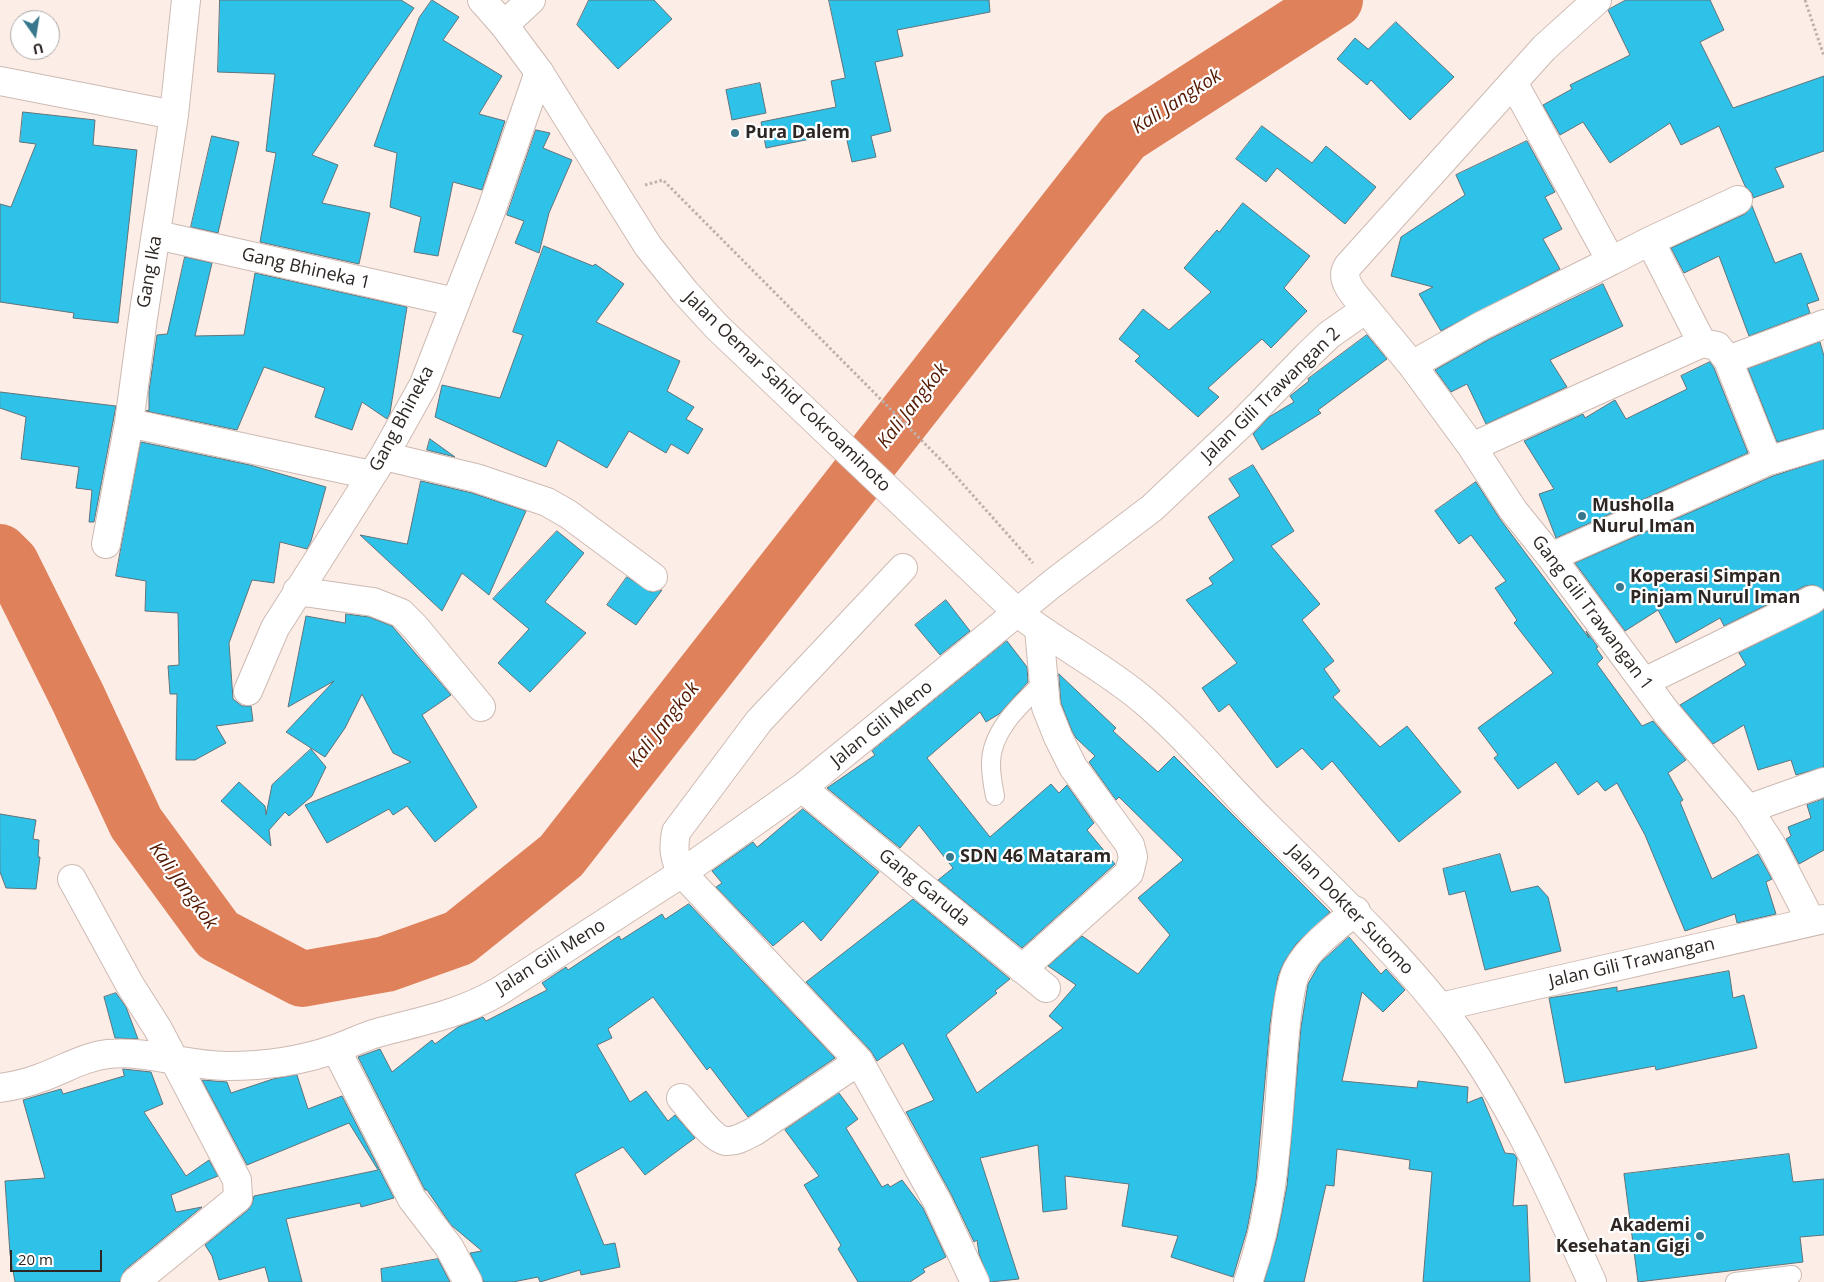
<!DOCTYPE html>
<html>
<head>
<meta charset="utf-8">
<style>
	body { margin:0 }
	#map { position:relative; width:1824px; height:1282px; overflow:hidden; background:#fdede7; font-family:"Open Sans",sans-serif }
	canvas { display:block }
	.north { position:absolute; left:10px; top:10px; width:50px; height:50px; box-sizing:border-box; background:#fff; border:1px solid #aba8a7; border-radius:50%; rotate:167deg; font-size:14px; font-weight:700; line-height:20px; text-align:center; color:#2d2623 }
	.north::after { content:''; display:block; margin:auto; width:18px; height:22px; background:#38788c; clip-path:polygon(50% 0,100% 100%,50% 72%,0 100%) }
	.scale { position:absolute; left:10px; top:1250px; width:92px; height:22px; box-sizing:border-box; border:2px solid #2d2623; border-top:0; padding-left:6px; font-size:15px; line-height:18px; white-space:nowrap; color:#2d2623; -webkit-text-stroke:4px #fff; paint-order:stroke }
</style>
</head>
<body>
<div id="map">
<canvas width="1824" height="1282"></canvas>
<div class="north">U</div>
<div class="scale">20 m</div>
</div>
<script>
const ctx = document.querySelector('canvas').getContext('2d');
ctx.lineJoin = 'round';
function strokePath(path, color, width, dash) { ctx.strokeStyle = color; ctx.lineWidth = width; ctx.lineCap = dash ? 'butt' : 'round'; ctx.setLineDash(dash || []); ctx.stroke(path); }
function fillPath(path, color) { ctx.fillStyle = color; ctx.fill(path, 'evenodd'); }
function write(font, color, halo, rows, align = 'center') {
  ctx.font = font + ' "Open Sans",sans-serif'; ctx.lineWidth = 4.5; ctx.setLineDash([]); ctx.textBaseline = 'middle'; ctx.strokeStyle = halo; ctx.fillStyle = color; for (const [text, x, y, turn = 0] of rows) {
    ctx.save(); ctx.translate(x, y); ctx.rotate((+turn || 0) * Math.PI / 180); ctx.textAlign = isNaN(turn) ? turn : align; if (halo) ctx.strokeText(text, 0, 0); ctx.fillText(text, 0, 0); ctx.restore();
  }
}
strokePath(new Path2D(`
	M0,552l11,11 67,135 58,125 82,112 84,44 84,-15 73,-26 102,-82 563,-720 211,-136`), '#df815a', 56);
const building = new Path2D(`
	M220,0h181l13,8 -102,147 26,10 -16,38 48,10 -11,51 -99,-22 16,-89 -10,-2 9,-77 -57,-2z
	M432,0l27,17 -16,23 59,36 -23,38 26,7 -23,69 -29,-8 -15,74 -24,-4 7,-35 -31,-10 7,-54 -23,-7 45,-128z
	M589,0h65l18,19 -54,50 -41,-44z
	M829,0h160l1,12 -93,18 6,26 -28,6 16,69 -20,5 5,21 -24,5 -7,-30 -79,16 -5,-26 75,-15 -5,-26 14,-3z
	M1626,0h84l14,30 -24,12 33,66 91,-32v75l-49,17 9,19 -31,11 -1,-5 -7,-7 -26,-60 -38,19 -11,-22 -60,40 -27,-41 -23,13 -17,-30 29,-16 -2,-4 60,-30 -22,-45z
	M1396,22l58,55 -44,43 -39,-40 -4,5 -30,-26 18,-21 13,11z
	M760,83l6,30 -34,7 -6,-30z
	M23,112l72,8 -2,25 44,5 -19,173 -45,-5 1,-5 -74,-11v-98l11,3 25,-63 -16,-2z
	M1262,126l50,37 14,-17 50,41 -31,37 -68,-56 -11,14 -30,-23z
	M536,130l14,3 -7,15 29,12 -23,53 -10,40 -24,-10 9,-22 -17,-6z
	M212,136l27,6 -21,91 -27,-6z
	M1527,141l28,51 -10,5 17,32 -19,10 17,30 -119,62 -22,-37 14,-7 -42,-11 10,-39 64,-42 -9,-20z
	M1243,203l67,53 -26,32 23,23 -36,37 -9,-9 -54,49 11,9 -21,20 -63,-56 5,-5 -21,-17 24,-30 26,21 42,-38 -27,-24 33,-38 2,2z
	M1752,206l23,57 26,-10 18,47 -12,4 3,9 -61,23 -30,-80 -35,17 -13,-25 74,-34z
	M544,246l49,20 2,-2 29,20 -28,38 84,39 -13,30 27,16 -8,12 17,10 -15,25 -17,-10 -5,9 -37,-22 -22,37 -49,-28 -12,27 -111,-50 7,-32 58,13 23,-63 -10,-3z
	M185,257l27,6 -17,73 49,-1 11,-62 152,34 -17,106 -3,6 -25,-17 -10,28 -37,-13 10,-29 -61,-21 -27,63 -91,-19 3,-1v-19l8,-56 10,-1z
	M1603,284l20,42 -73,34 17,27 -81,37 -19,-40 -16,8 -16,-22 53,-30z
	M1367,335l20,24 -69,51 3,3 -59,37 -9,-16 16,-17 25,-15 -4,-6 19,-15 -1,-2z
	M1820,342l4,14v73l-47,13 -29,-73z
	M1710,362l4,6 34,85 -192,85 -17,-44 15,-5 -30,-48 59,-27 2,4 30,-18 11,19 61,-30 -6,-13z
	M0,392l116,14 -22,116h-5l3,-32 -16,-2 3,-21 -58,-8 5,-42 -26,-9z
	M430,439l25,18 -28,-7z
	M141,442l109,23 76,22 -15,54 -4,8 -27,-7 -6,41 -22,-3 -23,63 4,56 9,7h9l2,15 -37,5 10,17 -31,17h-19l1,-66h-7l-2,-28 11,-1 -1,-52 -33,-2 1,-30 -30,-5z
	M1824,460v131l-10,-6 -9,1 -81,40 -4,-8 -44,25 -18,-33 -33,21 -50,-68 198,-87z
	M1253,465l41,66 -23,15 49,58 -18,16 32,41 -10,8 16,22 -7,6 47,50 27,-21 54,66 -62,50 -67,-81 -10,9 -20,-22 -25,20 -48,-64 -10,8 -17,-24 35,-25 -51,-63 27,-16 -4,-6 25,-18 -26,-43 32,-21 -11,-17z
	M421,481l51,12 54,18 -37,84 -27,-22 -20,38 -82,-76 47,9z
	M1476,482l24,37 89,119 -3,-7 12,16 -2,1 7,10 -6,6 45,62 11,-5 33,39 -18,13 15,27 -3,2 32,77 46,-25 14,25 -6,3 10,32 -39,9 -2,-9 -50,17 -40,-96 -28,-52 -12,8 -8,-10 -19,14 -22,-33 -38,27 -24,-31 4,-3 -20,-27 75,-55 -39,-50 3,-3 -22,-32 11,-7 -35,-46 -12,9 -24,-33z
	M557,531l27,22 -39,49 41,31 -56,59 -32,-29 31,-34 -36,-30z
	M627,577l24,15 11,-2 -26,35 -29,-20z
	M946,600l24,31 -30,24 -25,-30z
	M1824,610v157l-28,8 -5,-15 -33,10 -14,-45 -31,19 -33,-39 66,-40 -7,-12z
	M346,614l23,3 23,9 59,69 -29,20 55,92 -42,35 -28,-36 -14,9 -4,-6 -62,34 -22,-38 106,-43 -18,-9 -31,-59 -17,34 -20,29 -39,-25 48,-51 -46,26 18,-91 39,7z
	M1007,641l20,26 1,15 -29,32 -13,8 -6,-10 -53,46 63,79 61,-53 8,9 8,-8 27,38 -7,7 28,34 -93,84 -84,-68 15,-12 -34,-43 -19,23 -73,-60 48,-33 -3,-4z
	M1059,674l57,54 -3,3 45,41 16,-16 156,156 -34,32 -12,18 -6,14 -8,48 -14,158 -9,48 -14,47 -62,-20 7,-21 -56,-10 7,-42 -64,-8 2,33 -24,3 -5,-67 -58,13 39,121 -29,3 -11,-28 -2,-14 -3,2 -23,-48 -45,-82 28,-12 -31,-57 -26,18 -7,-11 -64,-68 107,-83 97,80 -15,12 2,2 -51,42 31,58 86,-65 -14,-12 27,-31 -28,-19 34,-30 56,38 32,-39 -32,-37 45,-38 -64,-63 -3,3 -27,-38 6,-6 -19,-18 -4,-7 -11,-28z
	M311,749l15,18 -14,29 -23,20 -4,-4 -16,18 2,16 -50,-45 18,-19 26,24 1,9 6,-30z
	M1824,799v51l-25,14 -13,-25 5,-3 -3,-9 23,-9 -4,-13z
	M803,809l76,63 -58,69 -18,-20 -30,25 -57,-59 6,-4 -10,-12 41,-29 4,5z
	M0,814l36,6 -3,19 6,1 -1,17h2l-4,32 -30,-1 -6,-16z
	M1500,854l11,38 27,-6 10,11 13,54 -76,19 -20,-79 -16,4 -6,-26z
	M689,904l146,154 -87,59 -38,-50 -3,3 -54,-73 -45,32 4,9 -15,7 33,57 16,-11 22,30 7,-6 20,23 -50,37 -22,-28 -48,27 29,71 11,-2 5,24 -39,8 -1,-5 -40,12 -2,-5 -25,5h-29l-14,-29 12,-2 -31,-26 -24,-35h-2l-67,-133 22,-8 12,23 40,-32 3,4 23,-17 25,-10 3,4 61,-31 -5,-7 24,-16 2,3 51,-34 2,4 41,-26 3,5z
	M1349,937l32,37 5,-5 19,21 -22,22 -21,-20 -20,89 75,7 1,-7 50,6 -1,16 15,-6 23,56 9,1 3,4 -4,48 14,-1 3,77h-107l9,-110 -23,-3 1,-9 -73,-11 -3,37 -8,-1 -22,97h-40l13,-45 10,-51 14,-159 7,-43 12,-21z
	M1729,971l4,27 11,-3 13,53 -101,22 -1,-4 -90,17 -16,-85 68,-11v4z
	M116,993l10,14 12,32 -23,-1 -11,-41z
	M123,1069l28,3 12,32 -19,8 42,64 23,-16 9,16 -47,19 5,17 26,-5 -77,63 -5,12h-105l-5,-28 -5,-73 40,-3 -22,-78 38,-11 2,5 61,-18z
	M297,1075l11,34 34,-13 52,102 -33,9 -1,-4 -74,16 16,63h-33l-4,-15 -46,13 -7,-24 -7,-11 43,-35 4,-6 2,-8 124,-26 -29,-47 -102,42 -45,-85 25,2 4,11 42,-14z
	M839,1093l19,26 -12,9 36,59 6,-3 2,3 12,-7 21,28 23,49 -23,12 2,3 -15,10h-52l-20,-33 3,-4 -37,-60 15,-9 -34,-46z
	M1789,1154l4,28 31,-3v56l-24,2 3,25 -165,20 -14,-108z
	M438,1259l12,23h-68l-1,-13z`);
fillPath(building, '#2fc2e8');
strokePath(building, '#617379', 1);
const lane = new Path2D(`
	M995,796c-2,-10 -4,-21 -4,-31 -1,-34 31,-62 53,-83
	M1735,1282l57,-7`);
const street = new Path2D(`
	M504,25l27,-25
	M0,81l174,34
	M1514,84l97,177 39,-20 52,102 15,3 11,14 96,-36
	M157,235l298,67
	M1650,241l88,-41
	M1366,309l46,56 60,82 41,63 38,47 115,155 82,97 23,35 40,77
	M1728,360l40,101
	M1412,365l69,-39 130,-65
	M129,423l242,52
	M1472,447l230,-104
	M384,456l92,22 71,24 21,12 85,63
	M106,544l23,-121 14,-105 31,-203 12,-115
	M1551,557l217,-96 56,-17
	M903,568l-144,153 -83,111c-3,16 -2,26 6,41l177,188 78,140 38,81
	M297,591l76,11 28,11 14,14 66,80
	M1644,682l168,-82
	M248,691l27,-63 109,-172 40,-72 67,-173 48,-139
	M802,788l244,200
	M1748,809l76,-27
	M72,879l58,106 28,44 79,151 1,18 -103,84
	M1022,969l107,-96 4,-16 -3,-12 -57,-78 -15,-30 -12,-30 -7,-78
	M1440,1007l384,-88
	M336,1049l76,150 37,48 19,35
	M0,1088c14,-2 27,-5 40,-10 23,-8 43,-21 68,-24 40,-4 78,12 119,12 36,0 74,-5 108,-17 14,-5 28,-12 42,-16 44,-12 81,-18 121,-41l184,-119 120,-85 250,-204 100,-76 88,-83 69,-71 20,-19 37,-26c-9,-12 -28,-28 -18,-43l196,-218 53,-48
	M681,1098c9,10 32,42 45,43 10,1 21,-6 29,-10l104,-70
	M1248,1282c23,-64 28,-131 33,-199 2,-24 5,-93 16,-113 12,-23 39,-43 59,-59`);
const secondary = new Path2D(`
	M482,0l22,25 35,47 109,174 37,46 32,35 301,286`);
const primary = new Path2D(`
	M1018,613c40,31 86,54 125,87 43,36 78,80 117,119 69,69 141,134 199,213 56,77 94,164 133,250`);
strokePath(lane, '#cdbab3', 20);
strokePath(street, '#cdbab3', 30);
strokePath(secondary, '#cdbab3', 30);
strokePath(primary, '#cdbab3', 30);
strokePath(new Path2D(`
	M1805,0l19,56
	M645,185l18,-5 283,285 87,98`), '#beb0ab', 3, [2.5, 2.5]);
strokePath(lane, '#fff', 18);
strokePath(street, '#fff', 28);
strokePath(secondary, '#fff', 28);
strokePath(primary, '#fff', 28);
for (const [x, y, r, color] of [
	[735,133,5,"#38788c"],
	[1582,516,5,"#38788c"],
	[1620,587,5,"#38788c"],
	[950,857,5,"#38788c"],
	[1700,1236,5,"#38788c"]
]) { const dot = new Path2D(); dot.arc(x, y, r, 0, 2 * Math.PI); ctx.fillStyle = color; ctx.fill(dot); strokePath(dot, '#fff', 2); }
write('bold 18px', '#2d2623', '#fff', [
	["Pura Dalem",745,133],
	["Musholla",1592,506],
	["Nurul Iman",1592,527],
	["Koperasi Simpan",1630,577],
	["Pinjam Nurul Iman",1630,598],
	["SDN 46 Mataram",960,857],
	["Akademi",1690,1226,"right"],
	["Kesehatan Gigi",1690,1247,"right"]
], 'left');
write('18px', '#2d2623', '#fff', [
	["Gang Bhineka 1",306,269,13],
	["Gang Ika",150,272,-80],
	["Jalan Oemar Sahid Cokroaminoto",787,392,44],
	["Jalan Gili Trawangan 2",1271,395,-44],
	["Gang Bhineka",402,419,-62],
	["Gang Gili Trawangan 1",1592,613,53],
	["Jalan Gili Meno",882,724,-39],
	["Gang Garuda",924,888,39],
	["Jalan Dokter Sutomo",1350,910,46],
	["Jalan Gili Meno",551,957,-32],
	["Jalan Gili Trawangan",1632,963,-13]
]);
write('italic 19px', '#541900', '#fff', [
	["Kali Jangkok",1177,102,-33],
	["Kali Jangkok",913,406,-52],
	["Kali Jangkok",664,725,-52],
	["Kali Jangkok",183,886,54]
]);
</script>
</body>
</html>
